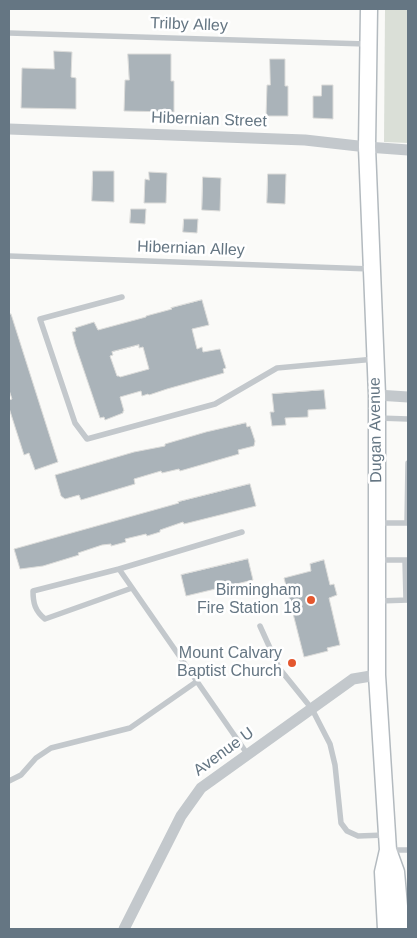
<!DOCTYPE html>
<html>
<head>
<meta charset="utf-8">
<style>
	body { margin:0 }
	#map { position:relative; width:417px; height:938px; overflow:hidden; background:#fafaf8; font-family:Helvetica,sans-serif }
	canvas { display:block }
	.frame { position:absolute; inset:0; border:10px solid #657683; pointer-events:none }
</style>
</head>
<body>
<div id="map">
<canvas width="417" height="938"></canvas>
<div class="frame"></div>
</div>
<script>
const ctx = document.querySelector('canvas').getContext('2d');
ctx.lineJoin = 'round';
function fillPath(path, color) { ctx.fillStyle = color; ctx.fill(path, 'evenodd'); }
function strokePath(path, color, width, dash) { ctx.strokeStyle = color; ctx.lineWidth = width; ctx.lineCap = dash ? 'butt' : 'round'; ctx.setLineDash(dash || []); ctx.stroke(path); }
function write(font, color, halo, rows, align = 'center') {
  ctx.font = font + ' Helvetica,sans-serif'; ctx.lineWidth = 5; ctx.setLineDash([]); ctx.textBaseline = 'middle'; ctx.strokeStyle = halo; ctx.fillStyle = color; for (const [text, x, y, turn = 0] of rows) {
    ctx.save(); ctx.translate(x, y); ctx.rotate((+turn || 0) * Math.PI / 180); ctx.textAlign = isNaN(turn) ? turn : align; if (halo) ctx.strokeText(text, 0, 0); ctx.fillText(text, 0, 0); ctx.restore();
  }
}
fillPath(new Path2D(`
	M385,9h23v134l-24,-1z`), '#dadfd7');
const building = new Path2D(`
	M54,51l18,1 -1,25 5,1v31l-55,-1 1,-40 32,1z
	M128,54h43v27h3v31l-50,-1 1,-31h4z
	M270,59h15v27h3v30h-22l1,-31h3z
	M322,85h11v34l-20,-1v-22h8z
	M93,171h21v31l-22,-1z
	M149,172l18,1 -1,30h-22l1,-24 4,1z
	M268,174h18l-1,30 -18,-1z
	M203,177l18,1 -1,33 -18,-1z
	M131,209h15l-1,15 -15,-1z
	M184,219h14l-1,14 -14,-1z
	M202,300l7,25 -17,4 5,20 5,-2 1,5 17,-3 6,19 -3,1 1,4 -57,16 -18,6 -1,-1 -6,2 -1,-5 -21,6 4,14h-1v2l-18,7 -1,-3 -4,1 -25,-74 -3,-12 4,-1 -1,-3 19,-6 4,8 48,-13v-1l26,-7 -1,-1zM139,345v3l4,-1 6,22 -29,8 -1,-1h-2l-7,-20 3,-1 -1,-3z
	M11,314l47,148 -23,8 -6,-17 -5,2 -15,-47v-8l3,-1 -3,-9v-75z
	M324,390l2,19 -18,1v7l-23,1 1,7 -14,1 -2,-14h4l-2,-18z
	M246,423l1,4 3,-1 5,15 -1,5 -16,4 1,4 -59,17 -1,-2 -17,4 -1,-2 -27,8 1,5 -54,16 -2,-5 -14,4 -4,-3 -6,-21 79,-23 31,-6v-2l41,-12z
	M250,484l6,22 -72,18 -1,-2 -23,8v2l-13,4 -1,-2 -21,5 1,3 -15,4v-2l-9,1 -24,8 1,2 -36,11 -23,3 -6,-20 165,-46 -1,-1z
	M248,559l5,21 -67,16 -5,-21z
	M324,560l6,25 4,-1 3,11 -8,3 11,47 -13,3 1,3 -24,6 -20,-79 27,-7 -1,-7z`);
fillPath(building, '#aab3b9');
strokePath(building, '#dcdcda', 1);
const secondary = new Path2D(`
	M369,9l-2,138 10,248v280l11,175 8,22 5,57
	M386,929l-3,-57 5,-22`);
strokePath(secondary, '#b3babf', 19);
strokePath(new Path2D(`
	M9,33l357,11
	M9,256l362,13
	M122,297l-82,22 35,104 12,16 128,-35 62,-36 98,-9
	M378,418l30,1
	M379,523h28l1,-60
	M379,560h28
	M405,560l1,40
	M119,569l123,-37
	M132,588l-87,31c-10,-8 -12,-16 -12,-28l86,-22 129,186
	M378,601l30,-1
	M260,626l19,42 33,41 18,35 5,21 6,58 6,8 11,5 27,-1
	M9,781l12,-6 15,-17 15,-10 79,-20 66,-46
	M390,850h18`), '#c3c8cc', 5.5);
strokePath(new Path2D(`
	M9,129l296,11 62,7 41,3
	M377,395l31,2
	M124,929l57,-113 20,-28 152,-109 24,-4`), '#c3c8cc', 11);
strokePath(secondary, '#fff', 16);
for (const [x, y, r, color] of [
	[311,600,5,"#e4572e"],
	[292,663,5,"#e4572e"]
]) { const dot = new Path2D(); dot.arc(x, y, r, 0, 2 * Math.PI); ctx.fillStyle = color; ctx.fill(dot); strokePath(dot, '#fff', 2); }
write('16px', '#657683', '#fff', [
	["Trilby Alley",189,25,2],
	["Hibernian Street",209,120,2],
	["Hibernian Alley",191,249,2],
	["Dugan Avenue",376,430,-91],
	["Avenue U",224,752,-36]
]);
write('16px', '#657683', '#fff', [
	["Birmingham",301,591],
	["Fire Station 18",301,609],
	["Mount Calvary",282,654],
	["Baptist Church",282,672]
], 'right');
</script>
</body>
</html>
